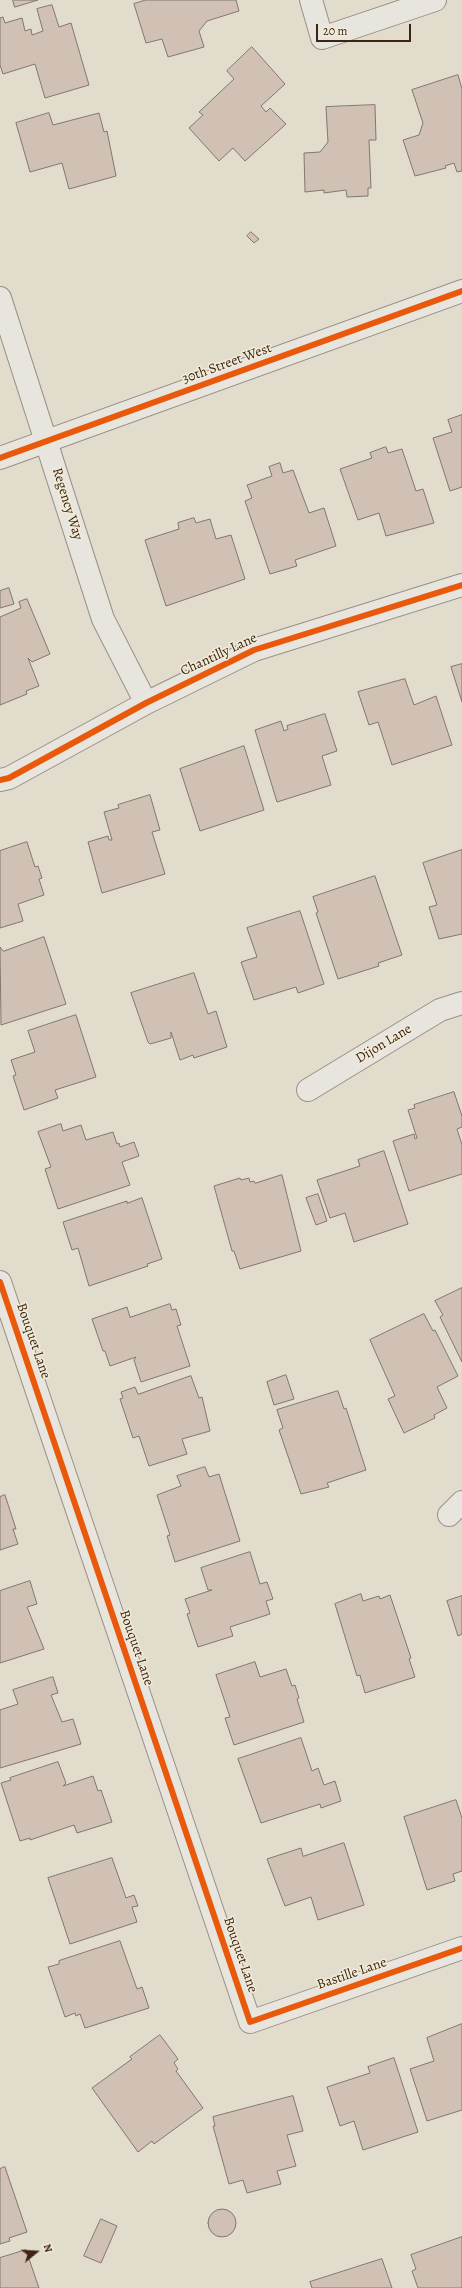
<!DOCTYPE html>
<html>
<head>
<meta charset="utf-8">
<style>
	body { margin:0 }
	#map { position:relative; width:462px; height:2288px; overflow:hidden; background:#e2dccc; font-family:Alegreya,serif }
	canvas { display:block }
	.north { position:absolute; left:16px; top:2232px; width:40px; height:40px; -webkit-text-stroke:3px #f1ebd9; paint-order:stroke; rotate:72deg; font-size:11px; font-weight:700; line-height:16px; text-align:center; color:#3d2512 }
	.north::after { content:''; display:block; margin:auto; width:14px; height:18px; background:#3d2512; clip-path:polygon(50% 0,100% 100%,50% 72%,0 100%) }
	.scale { position:absolute; left:316px; top:24px; width:95px; height:18px; box-sizing:border-box; border:2px solid #3d2512; border-top:0; padding-left:5px; font-size:12px; line-height:14px; white-space:nowrap; color:#3d2512; -webkit-text-stroke:3px #f1ebd9; paint-order:stroke }
</style>
</head>
<body>
<div id="map">
<canvas width="462" height="2288"></canvas>
<div class="north">N</div>
<div class="scale">20 m</div>
</div>
<script>
const ctx = document.querySelector('canvas').getContext('2d');
ctx.lineJoin = 'round';
function fillPath(path, color) { ctx.fillStyle = color; ctx.fill(path, 'evenodd'); }
function strokePath(path, color, width, dash) { ctx.strokeStyle = color; ctx.lineWidth = width; ctx.lineCap = dash ? 'butt' : 'round'; ctx.setLineDash(dash || []); ctx.stroke(path); }
function write(font, color, halo, rows, align = 'center') {
  ctx.font = font + ' Alegreya,serif'; ctx.lineWidth = 3; ctx.setLineDash([]); ctx.textBaseline = 'middle'; ctx.strokeStyle = halo; ctx.fillStyle = color; for (const [text, x, y, turn = 0] of rows) {
    ctx.save(); ctx.translate(x, y); ctx.rotate((+turn || 0) * Math.PI / 180); ctx.textAlign = isNaN(turn) ? turn : align; if (halo) ctx.strokeText(text, 0, 0); ctx.fillText(text, 0, 0); ctx.restore();
  }
}
const building = new Path2D(`
	M13,0h25l-23,7z
	M146,0h90l3,11 -32,10 -8,10 5,16 -36,10 -6,-18 -16,4 -12,-39z
	M52,5l7,22 12,-4 18,62 -44,13 -10,-34 -32,10 -3,-9v-47l3,-1 2,6 17,-5 3,13 6,-2 1,6 11,-4 -6,-22z
	M252,47l33,37 -24,22 5,6 4,-4 16,16 -41,37 -12,-13 -14,13 -30,-33 14,-13 -4,-3 35,-33 -7,-8z
	M458,75l4,14v82l-5,1 -3,-9 -9,3 1,2 -31,8 -12,-36 16,-5 4,-12 -11,-33z
	M375,105l1,35h-7l2,48h-3v8l-21,1 -1,-7 -22,3v-3l-19,2 -1,-39 16,-1 8,-10 -2,-35z
	M49,113l4,12 46,-12 5,19 3,-1 9,45 -47,13 -7,-26 -32,9 -14,-49z
	M251,232l8,7 -5,4 -7,-7z
	M462,415v72l-12,4 -17,-53 19,-6 -4,-12z
	M386,447l2,6 14,-4 14,42 7,-2 11,34 -48,13 -7,-23 -21,7 -18,-51 32,-11 -2,-5z
	M280,463l3,10 10,-3 16,43 15,-5 12,38 -41,14 2,6 -27,8 -25,-73 7,-3 -5,-13 25,-9 -3,-9z
	M194,518l2,5 14,-4 6,20 15,-4 14,44 -79,27 -21,-66 34,-11 -1,-6z
	M9,588l5,16 -14,4v-17z
	M27,599l23,55 -18,8 -4,-4 11,28 -13,5 1,3 -27,11v-88l21,-9 -2,-6z
	M462,664v38l-11,-35z
	M405,679l9,26 22,-9 16,49 -60,20 -14,-43 -9,3 -11,-33z
	M325,714l12,37 -15,5 9,29 -54,17 -22,-72 26,-9 3,10 4,-2 -1,-3z
	M244,746l20,64 -64,21 -20,-62z
	M150,795l10,35 -8,2 13,42 -63,19 -14,-51 20,-6 1,4h3l-8,-28 15,-4 -1,-3z
	M27,842l8,25 3,-1 4,12 -3,1 5,16 -26,9 5,17 -23,7v-77z
	M462,850v84l-23,5 -10,-32 8,-2 -14,-42z
	M375,876l27,79 -24,8 1,3 -41,13 -22,-66 2,-1 -5,-15z
	M300,911l24,73 -26,9 -2,-6 -42,13 -13,-38 16,-5 -10,-29z
	M44,937l22,67 -65,21 -1,-78 3,4z
	M194,973l14,41 8,-3 11,36 -33,11 -1,-3 -13,5 -9,-28v6l-21,6 -2,-2 -17,-49z
	M76,1015l20,62 -41,13 3,8 -34,12 -11,-34 3,-1 -5,-15 24,-8 -7,-21z
	M454,1092l8,24v11l-5,2 5,16v29l-53,17 -16,-50 21,-7 1,5 2,-1 -9,-28 7,-2 -1,-3z
	M61,1124l2,7 18,-6 5,15 27,-8 4,12 2,-1 1,4 14,-5 5,14 -17,6 8,23 -72,24 -13,-40 6,-2 -13,-35z
	M384,1151l24,73 -54,18 -9,-29 -15,5 -13,-38 43,-14 -2,-6z
	M282,1175l19,76 -61,18 -6,-18h-2l-18,-65 26,-8 1,2 8,-2 1,4 4,-1 1,2z
	M318,1194l9,27 -11,4 -10,-27z
	M142,1198l20,61 -15,5 1,2 -59,20 -11,-38 -6,2 -9,-28 64,-21v2z
	M462,1288v74l-22,-45 3,-2 -8,-14z
	M170,1304l2,6 4,-1 5,16 -4,1 13,40 -49,16 -7,-22 2,-3 -26,9 -5,-15h-2l-11,-32 35,-12 3,10z
	M424,1314l9,17 2,-1 23,46 -21,11 10,21 -13,7 1,3 -31,15 -16,-34 7,-3 -25,-56z
	M286,1375l8,24 -20,6 -7,-23z
	M191,1376l8,22 3,-1 8,34 -28,8 5,15 -38,12 -10,-30 -6,2 -13,-39 3,-1 -2,-6 14,-5 3,7z
	M338,1391l6,18 2,-1 20,62 -39,13 2,4 -28,7 -22,-64 4,-2 -6,-18z
	M205,1467l4,10 10,-3 21,67 -65,21 -8,-26 3,-1 -13,-40 24,-9 -4,-10z
	M5,1495l11,34h-3l5,15 -18,6v-53z
	M250,1552l10,32 7,-2 6,17 -7,2 4,13 -40,13 3,9 -35,11 -11,-33 3,-1 -5,-14 27,-9h-4l-7,-22z
	M30,1581l7,23 -10,3 17,42 -44,14v-72z
	M361,1594l2,7 16,-5 1,3 10,-4 21,63 -2,1 6,18 -50,16 -5,-18 -3,1 -22,-72z
	M462,1596v38l-4,2 -11,-35z
	M255,1662l5,15 26,-8 6,17 3,-1 4,13 -2,1 7,23 -70,23 -9,-27 5,-1 -14,-42z
	M53,1677l5,16 -7,2 11,27 11,-3 8,25 -81,24v-58l18,-6 -5,-14z
	M301,1738l11,33 6,-3 6,17 11,-4 6,20 -20,7 -1,-4 -59,19 -23,-64z
	M58,1762l8,21 -3,3 30,-10 5,15 3,-1 11,32 -35,11 -3,-8 -44,15v-2l-10,3 -19,-58 10,-3 -1,-2z
	M456,1800l6,18v53l-9,3 2,7 -28,9 -23,-73z
	M344,1843l20,62 -46,15 -7,-23 -26,9 -18,-47 34,-11 2,8z
	M112,1858l14,40 8,-3 4,11 -6,1 5,15 -67,22 -22,-66z
	M120,1941l17,48 5,-2 7,21 -64,20 -5,-14 -4,2 -1,-3 -10,4 -17,-50 11,-3v-3z
	M462,2024v86l-35,11 -17,-52 24,-8 -7,-23z
	M160,2035l18,24 -4,4 4,6 -2,2 27,37 -49,36 -2,-3 -14,11 -46,-64 40,-29 -2,-2z
	M394,2058l24,74 -55,18 -9,-29 -14,5 -13,-39 43,-14 -2,-6z
	M293,2096l10,35 -16,4 9,31 -19,5 4,13 -34,9 -4,-13 -14,4 -16,-58h2l-2,-9z
	M5,2167l22,65 -18,6 1,3 -10,3v-75z
	M208 2223a14 14 0 1 1 28 0a14 14 0 1 1-28 0Z
	M101,2219l16,7 -16,37 -17,-7z
	M462,2237v51h-44l-6,-17 4,-2 -5,-14z
	M26,2250l13,38h-39v-30z
	M382,2259l10,29h-80l-2,-6z`);
fillPath(building, '#d1c0b4');
strokePath(building, '#80786d', 1);
const minor = new Path2D(`
	M311,0l11,38 113,-38
	M0,298l103,321 43,84
	M0,780l9,-2 137,-75 108,-53 208,-65
	M308,1090l132,-80 22,-7
	M0,1282l250,740 212,-74
	M449,1515l13,-13`);
const tertiary = new Path2D(`
	M0,458l462,-167`);
strokePath(minor, '#979186', 24);
strokePath(tertiary, '#979186', 24);
strokePath(minor, '#e8e5de', 22);
strokePath(tertiary, '#e8e5de', 22);
strokePath(new Path2D(`
	M0,458l462,-167
	M0,780l9,-2 137,-75 108,-53 208,-65
	M0,1282l250,740 212,-74`), '#e8590c', 6);
write('14px', '#3d2512', '#f1ebd9', [
	["30th Street West",227,364,-20],
	["Regency Way",67,504,73],
	["Chantilly Lane",219,655,-25],
	["Dijon Lane",384,1044,-31],
	["Bouquet Lane",33,1341,71],
	["Bouquet Lane",136,1648,71],
	["Bouquet Lane",240,1955,71],
	["Bastille Lane",352,1974,-19]
]);
</script>
</body>
</html>
